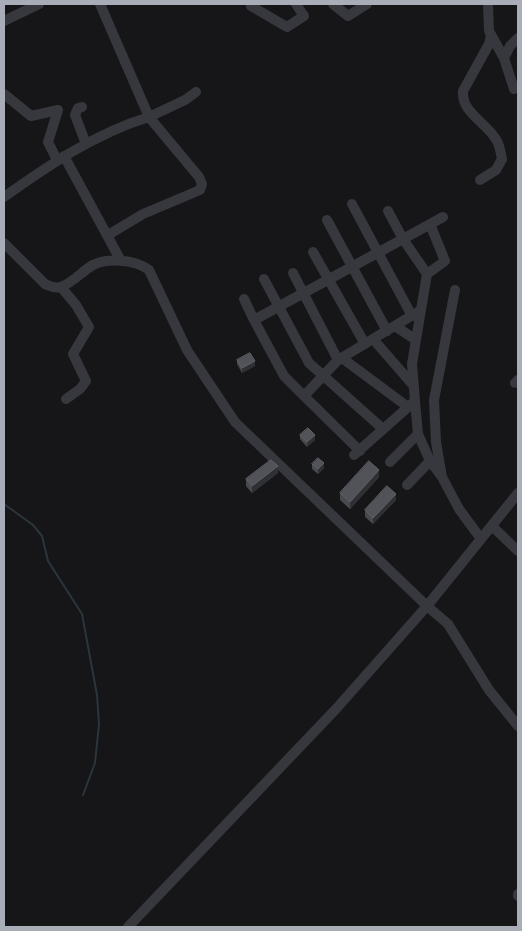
<!DOCTYPE html>
<html>
<head>
<meta charset="utf-8">
<style>
	body { margin:0 }
	#map { position:relative; width:522px; height:931px; overflow:hidden; background:#161618; font-family:"Source Sans 3",sans-serif }
	canvas { display:block }
	.frame { position:absolute; inset:0; border:5px solid #a8adb8; pointer-events:none }
</style>
</head>
<body>
<div id="map">
<canvas width="522" height="931"></canvas>
<div class="frame"></div>
</div>
<script>
const ctx = document.querySelector('canvas').getContext('2d');
ctx.lineJoin = 'round';
function strokePath(path, color, width, dash) { ctx.strokeStyle = color; ctx.lineWidth = width; ctx.lineCap = dash ? 'butt' : 'round'; ctx.setLineDash(dash || []); ctx.stroke(path); }
function fillPath(path, color) { ctx.fillStyle = color; ctx.fill(path, 'evenodd'); }
strokePath(new Path2D(`
	M4,504l29,21 9,11 6,25 34,53 15,81 2,29 -4,39 -12,32`), '#2c353c', 2);
strokePath(new Path2D(`
	M100,4l49,113 36,-17 11,-8
	M333,4l15,12 19,-12
	M488,4l1,27 15,27
	M251,6l36,21 17,-11 -8,-12
	M4,21l35,-17
	M514,89l-10,-31 6,-12 8,-8
	M4,94l27,22 27,-6 -10,32 9,18
	M82,107l-4,1 -3,7 11,29
	M64,156l57,105
	M480,180l16,-10 6,-11c-1,-5 -2,-11 -4,-16 -9,-20 -37,-29 -35,-52l26,-47 2,-9
	M4,197c45,-32 92,-64 145,-80l50,60 3,7 -2,6 -57,24 -35,21
	M352,204l60,112
	M388,211l15,28 -149,81 30,56 20,20 34,-36 83,-50
	M327,220l60,111
	M4,243l41,41c5,2 9,5 15,3 12,-3 22,-16 33,-22 15,-8 43,-5 56,5l38,80 48,72 192,184 21,18 41,66 29,36
	M313,252l52,92
	M293,273l45,87
	M427,274l18,-13 -15,-37
	M264,279l45,84 74,66
	M61,287l15,18 13,22 -16,27 13,27 -6,8 -14,10
	M244,299l10,21
	M395,326l21,14
	M373,339l40,46
	M342,358l66,49
	M515,383l3,-3
	M300,392l60,59
	M415,401l-3,-37 15,-90 -24,-35 40,-22
	M354,455l61,-54 3,33
	M390,462l28,-28 12,27
	M442,477l-6,-35 -2,-42 21,-110
	M407,485l23,-24 12,16 17,32 22,30
	M492,526l26,25
	M518,896v-2
	M128,927l208,-218 91,-103 91,-113`), '#37383d', 10);
fillPath(new Path2D(`
	M237,360l18,6 -13,7 -5,-9z
	M300,435l15,5 -8,7 -7,-8z
	M312,464l12,4 -6,6 -6,-5z
	M278,473l-26,20 -6,-7v-7z
	M379,477l-29,32 -10,-9v-7z
	M396,500l-23,24 -8,-7v-7z`), '#47494d');
fillPath(new Path2D(`
	M255,361v5l-13,7v-5z
	M315,435v5l-8,7v-5z
	M324,463v5l-6,6v-5z
	M278,466v7l-26,20v-7z
	M379,470v7l-29,32v-7z
	M396,494v6l-23,24v-6z`), '#2f3033');
const building = new Path2D(`
	M250,353l5,8 -13,7 -5,-8z
	M308,428l7,7 -8,7 -7,-7z
	M318,458l6,5 -6,6 -6,-5z
	M271,460l7,6 -26,20 -6,-7z
	M369,461l10,9 -29,32 -10,-9z
	M387,486l9,8 -23,24 -8,-8z`);
fillPath(building, '#525359');
strokePath(building, '#5f6168', 1);
</script>
</body>
</html>
